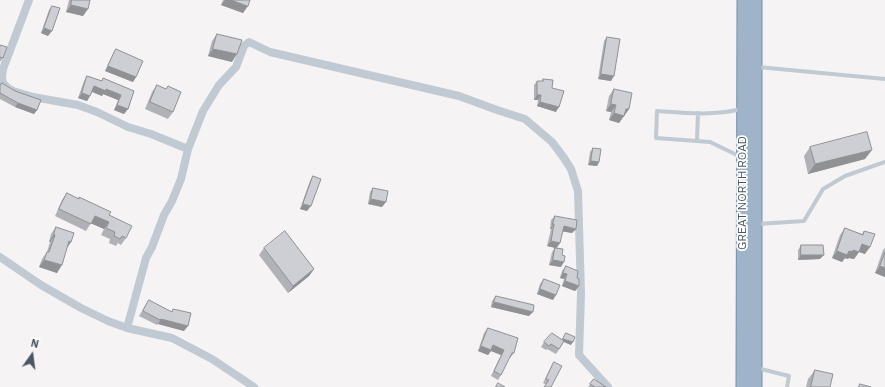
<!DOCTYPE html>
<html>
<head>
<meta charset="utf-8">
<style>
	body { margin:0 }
	#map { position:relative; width:885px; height:387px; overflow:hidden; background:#f5f3f3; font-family:"IBM Plex Sans",sans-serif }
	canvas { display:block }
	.north { position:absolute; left:12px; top:335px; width:40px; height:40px; -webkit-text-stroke:3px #fff; paint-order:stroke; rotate:14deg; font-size:11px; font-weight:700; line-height:16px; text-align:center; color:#4a5661 }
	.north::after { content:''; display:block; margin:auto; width:14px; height:18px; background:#4a5661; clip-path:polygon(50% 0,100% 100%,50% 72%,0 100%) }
</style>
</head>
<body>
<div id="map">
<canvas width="885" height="387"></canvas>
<div class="north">N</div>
</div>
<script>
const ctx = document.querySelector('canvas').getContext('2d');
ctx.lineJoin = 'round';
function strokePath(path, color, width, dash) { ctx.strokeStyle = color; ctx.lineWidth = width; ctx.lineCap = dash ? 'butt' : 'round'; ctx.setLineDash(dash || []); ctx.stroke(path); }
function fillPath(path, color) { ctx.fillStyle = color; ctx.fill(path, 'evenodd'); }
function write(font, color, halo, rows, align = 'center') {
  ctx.font = font + ' "IBM Plex Sans",sans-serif'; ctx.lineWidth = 3.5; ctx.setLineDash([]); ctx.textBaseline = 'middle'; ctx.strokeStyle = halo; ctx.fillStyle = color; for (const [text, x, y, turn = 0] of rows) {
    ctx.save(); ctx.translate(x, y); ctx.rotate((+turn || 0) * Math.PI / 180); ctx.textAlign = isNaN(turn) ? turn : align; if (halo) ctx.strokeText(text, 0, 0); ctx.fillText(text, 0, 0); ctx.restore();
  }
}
const trunk = new Path2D(`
	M743,387l1,-387
	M755,387v-387`);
strokePath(trunk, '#7690ad', 15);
strokePath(new Path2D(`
	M758,67l127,12
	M697,140l1,-27
	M741,157l-31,-15 -54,-4 1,-27c28,2 57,5 84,-2
	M757,224l47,-3 19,-32 22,-13 40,-14
	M757,368l32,8 -2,11`), '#c1cad2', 4);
strokePath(new Path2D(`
	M29,0l-26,69 -1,9 1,5 5,5 5,3 20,6 45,8 19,7 31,15 23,7 37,15
	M0,257l41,28 40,23 27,13 19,7 45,10 40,21 42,28
	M127,328l19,-70 6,-11 12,-32 8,-14 9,-22 7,-30 15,-38 16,-26 17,-18 8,-21 5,-4 21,10 189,44 38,14 28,9 27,23 12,16 7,11 7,22 3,103 -2,61 29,32`), '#c1cad2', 8);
strokePath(trunk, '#9fb4c9', 13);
fillPath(new Path2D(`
	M69,0h21l-7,16 -17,-4z
	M223,0h27l-7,13 -22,-8z
	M52,6l-4,30 -7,-3 8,-23z
	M217,34l15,28 -24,-6 4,-15z
	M607,37l4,44 -13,-2 6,-38z
	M0,45l3,13 -3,4z
	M116,49l20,28 -3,5 -28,-11 8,-17z
	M87,76l15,5 1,-3 31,13 -6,18 -4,5 -10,-4 4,-10 -15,-6 -1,2 -10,-4 -2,4 -3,5 -9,-3 6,-17z
	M543,79l9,9 4,24 -19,-6 1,-6h-4v-15l3,-4h5z
	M2,83l35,27 -3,4 -19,-7 -15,-8v-14z
	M157,85l9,4 2,-3 5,26 -5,7 -23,-10 7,-17z
	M614,89l15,20 -10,14 -10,-3 2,-8 -5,-1 3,-15z
	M810,147l55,12 -57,15 -4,-18z
	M593,148l6,14 -2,4 -9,-1 2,-13z
	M313,176l-6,35 -7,-2 10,-28z
	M373,188l9,19 -14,-3 2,-12z
	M67,193l42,22 17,23 -5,7 -3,-2 -2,3 -7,-3 1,-4 -9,-4 3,-6 -13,-6 -5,8 -31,-15 7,-16z
	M555,216l21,13 -4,4 -10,-2 -2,12 -3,5 4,19 -12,-2 3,-13 3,-4 -8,-2 4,-17h-1l1,-9z
	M56,227l15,15 -4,6 -10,25 -18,-6 3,-8 5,-7 3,-10h-1l2,-8z
	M845,228l17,6 2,-3 1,23 -6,-2 -5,7 -5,-1 -1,1 -3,-1 -3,4 -10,-4 8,-23z
	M801,245l19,14 -22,1v-10z
	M264,248l50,21 -5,7 -21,17 -29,-38z
	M885,248v29l-10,-4 8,-23z
	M566,266l11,12 2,8 -4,5 -13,-5 2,-7 -4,-1 2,-7z
	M544,279l9,21 -16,-6 3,-10z
	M496,296l33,20 -38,-9 1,-6z
	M149,300l22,12 2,-3 11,22 -26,-7 -1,1 -18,-9z
	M488,328l26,25 -4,5h-1l-8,17 -3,5 -7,-4 10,-21 -10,-4 -3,4 -10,-4 6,-18z
	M566,333l5,12 -7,-3 -8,12 -9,-5 -1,1 -5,-3 3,-5 18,-2z
	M554,362l-3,25 -8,-4 8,-16z
	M815,370l15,17h-24l2,-8z
	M594,379l12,8h-18z`), '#b0b2b7');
fillPath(new Path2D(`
	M225,0h6l17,6 -5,7 -22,-8z
	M71,5l17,4 -5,7 -17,-4z
	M44,28l8,3 -4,5 -7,-3z
	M213,49l24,5 -5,8 -24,-6z
	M108,66l28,11 -3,5 -28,-11z
	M601,74l13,2 -3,5 -13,-2z
	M94,86l12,3 15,6 -3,5 -15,-6 -1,2 -12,-5z
	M82,93l8,3 -3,5 -9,-3z
	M537,95h4l-3,5h-4z
	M540,102l19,5 -3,5 -19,-6z
	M18,103l19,7 -3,4 -19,-7z
	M611,104l5,1 -5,7 -5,-1z
	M117,105l11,4 -4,5 -10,-4z
	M626,109h3l-10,14 -10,-3 5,-7z
	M872,150l-7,9 -57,15 7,-10z
	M591,161l8,1 -2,4 -9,-1z
	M371,199l15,3 -4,5 -14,-3z
	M303,204l8,2 -4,5 -7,-2z
	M95,216l14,6 -5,7 -14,-6z
	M553,224h1l-3,5h-1z
	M564,226l12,3 -4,4 -12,-2z
	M54,234l1,1 -5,7h-1z
	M69,241l2,1 -5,7z
	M551,241l9,2 -4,5 -9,-2z
	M862,244l8,3 -5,7 -6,-2 -5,7 -5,-1 -1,1 -3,-1 -3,4 -10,-4 5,-7 16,-1z
	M801,255h23l-4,4 -22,1z
	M44,260l18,5 -5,8 -18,-6z
	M553,260l11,2 -3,5 -12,-2z
	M880,266l5,2v9l-10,-4z
	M314,269l-5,7 -21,17 5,-7z
	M563,273l4,1 -3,5 -4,-1z
	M565,281l14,5 -4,5 -13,-5z
	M540,289l16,6 -3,5 -16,-6z
	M494,302l39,10 -4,4 -38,-9z
	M161,319l27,7 -4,5 -26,-7z
	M563,339l10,3 -2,3 -9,-4z
	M493,345l11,5 -3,5 -10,-4 -3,4 -10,-4 3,-5z`), '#909195');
const building = new Path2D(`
	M72,0h18l-2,9 -17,-4z
	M231,0h19l-2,6z
	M52,6l8,2 -8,23 -8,-3z
	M217,34l25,6 -5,14 -24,-5z
	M607,37l13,2 -6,37 -13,-2z
	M0,45l7,2 -4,11 -3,-1z
	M116,49l27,12 -7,16 -28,-11z
	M87,76l15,5 1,-3 31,13 -6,18 -11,-4 4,-10 -15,-6v2l-12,-5 -4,10 -8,-3z
	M543,79l10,1 -1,8 12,3 -5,16 -19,-5 1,-7h-4v-14h6z
	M2,83l13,8 26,9 -4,10 -19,-7 -18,-10v-7z
	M157,85l9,4 2,-3 13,6 -8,20 -23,-10z
	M614,89l18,4 -3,16h-3l-2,7 -10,-3 2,-8 -5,-1z
	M867,132l5,18 -57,14 -5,-17z
	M593,148l8,1 -2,13 -8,-1z
	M313,176l8,3 -10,27 -8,-2z
	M373,188l15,3 -2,11 -15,-3z
	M67,193l12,6v-2l32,15 -2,3 23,11 -6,12 -4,-2 -2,3 -6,-3 1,-4 -9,-4 3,-6 -14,-6 -4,8 -32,-15z
	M555,216l22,4 -1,9 -12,-3 -4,17 -9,-2 3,-17h-1z
	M56,227l18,6 -3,9 -2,-1 -7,24 -18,-5 3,-8h2l6,-17 -1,-1z
	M845,228l18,7 1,-4 11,3 -5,13 -8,-3 -3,8 -6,-2v2l-4,-1 -2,4 -10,-4z
	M285,231l29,38 -21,17 -29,-38z
	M801,245h22l1,10h-23z
	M555,248l8,1 -1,6 3,1 -1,6 -11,-2z
	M885,253v15l-5,-2z
	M566,266l12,5 -1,7 2,1v7l-14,-5 2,-7 -4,-1z
	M544,279l16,6 -4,10 -16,-6z
	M496,296l38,9 -1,7 -39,-10z
	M149,300l23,12 1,-3 18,4 -3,13 -27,-7 -1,1 -17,-9z
	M488,328l30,10 -4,15h-2l-11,22 -7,-4 10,-21 -11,-5 -2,5 -10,-4z
	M552,333l12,8 -5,8 -8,-5 -2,2 -5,-4z
	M566,333l9,4 -2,5 -10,-3z
	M554,362l8,4 -11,21h-7l5,-7 -3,-1z
	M815,370l18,4 -3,13h-19z
	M594,379l12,8h-11l-5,-3z
	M498,383l7,4h-9z
	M860,384l11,3h-12z`);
fillPath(building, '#cdcfd5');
strokePath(building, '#909195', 1);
write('12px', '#4a5661', '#fff', [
	["GREAT NORTH ROAD",743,193,-90]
]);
</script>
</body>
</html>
